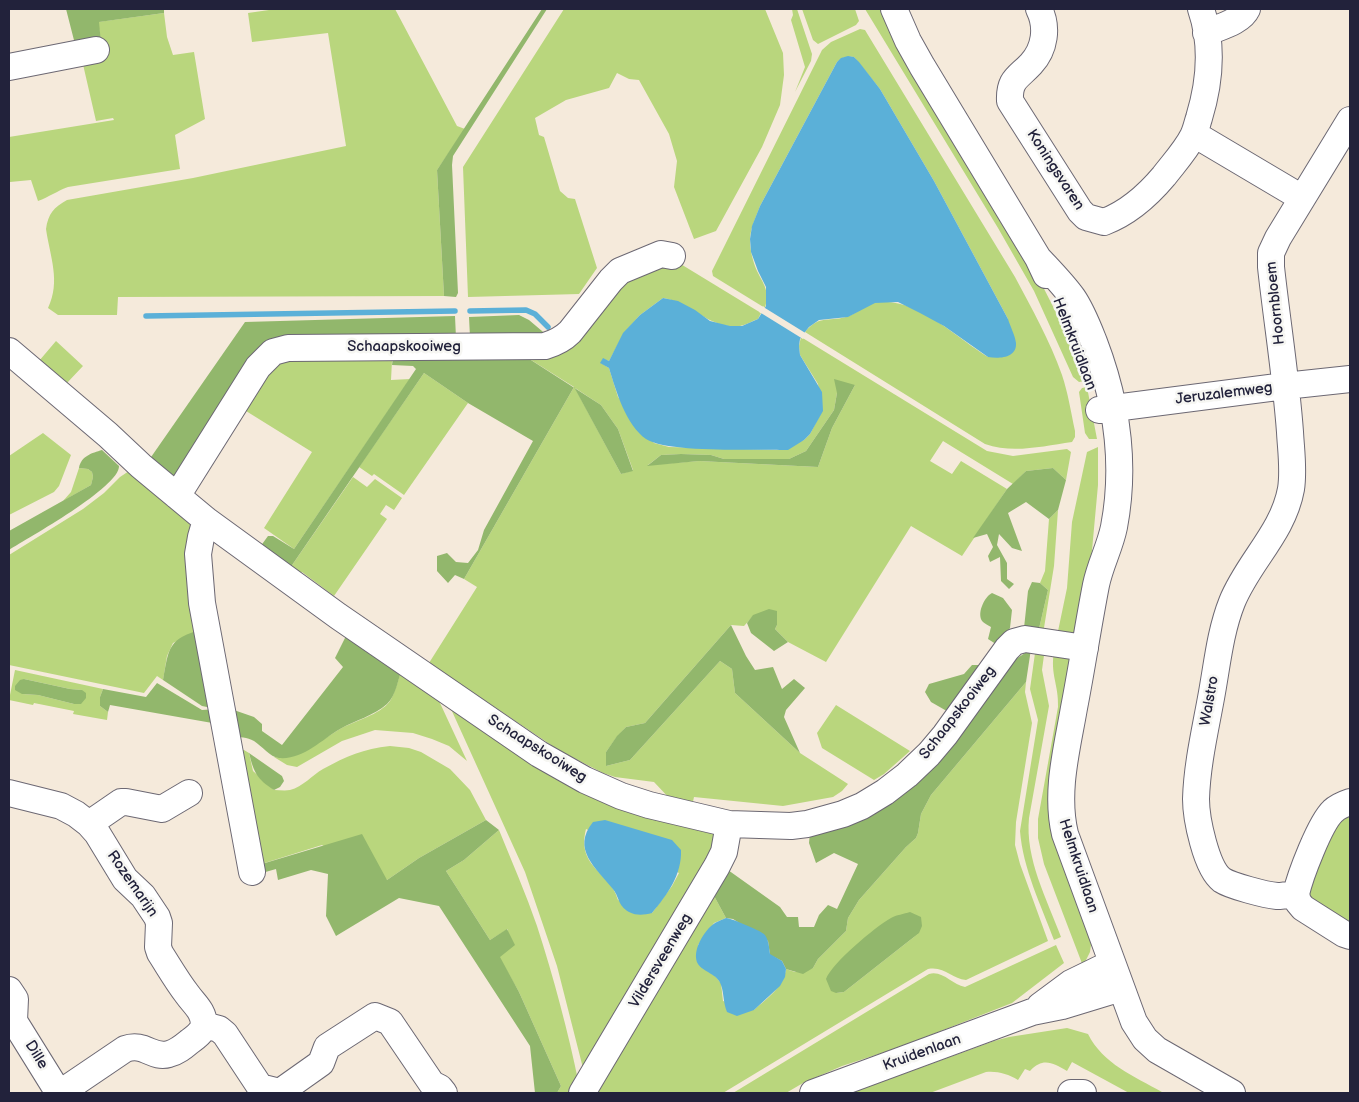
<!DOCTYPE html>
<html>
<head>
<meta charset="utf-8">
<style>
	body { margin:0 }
	#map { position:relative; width:1359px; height:1102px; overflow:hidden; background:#f5eadb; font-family:"Balsamiq Sans",sans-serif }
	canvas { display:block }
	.frame { position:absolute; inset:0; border:10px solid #22223b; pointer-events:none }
</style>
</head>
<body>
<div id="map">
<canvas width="1359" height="1102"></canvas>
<div class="frame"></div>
</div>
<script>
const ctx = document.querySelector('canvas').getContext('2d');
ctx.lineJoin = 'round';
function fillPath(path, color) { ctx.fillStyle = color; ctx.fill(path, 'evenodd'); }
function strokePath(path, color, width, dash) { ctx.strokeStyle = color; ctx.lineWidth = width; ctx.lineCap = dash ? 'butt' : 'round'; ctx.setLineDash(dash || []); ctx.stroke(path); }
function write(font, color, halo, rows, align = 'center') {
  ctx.font = font + ' "Balsamiq Sans",sans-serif'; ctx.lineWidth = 5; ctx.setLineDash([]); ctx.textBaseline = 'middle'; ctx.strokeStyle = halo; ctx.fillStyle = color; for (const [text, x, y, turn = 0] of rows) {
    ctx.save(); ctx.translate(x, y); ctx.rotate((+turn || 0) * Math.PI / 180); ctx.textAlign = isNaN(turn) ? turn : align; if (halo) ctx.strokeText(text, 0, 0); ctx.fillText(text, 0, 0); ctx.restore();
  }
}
fillPath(new Path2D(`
	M276,9h119l62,117 8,3 -28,41 7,126 -326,1 -1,18h-59l-10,-7c13,-27 2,-51 -2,-79 2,-15 8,-22 21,-29l126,-22 153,-32 -18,-113 -76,9 -4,-29z
	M564,9h201l18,44 1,22 -4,30 -18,42 -46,84 -22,8 -20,-52 3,-26 -8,-27 -30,-54 -10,-1 -12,-6 -8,15 -43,12 -31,18 4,17 5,2 16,54 8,7 7,1 22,69 -18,26 -111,3 -5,-130z
	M792,9h5l15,45 -1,7 -16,31 10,-25 -14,-47 2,-5z
	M802,9h53l4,12 -3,4 -38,19 -5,-4z
	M865,9h21l147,258 43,85 9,29 -6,1 -6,-5 -39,-86 -36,-63z
	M164,13l3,24 6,18 21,-3 11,67 -30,16 5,34 -112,18c-11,4 -19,10 -30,14l-7,-21 -21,2 -1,-45 105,-17 -1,-2 -17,3 -14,-61 21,-5 -5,-33z
	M860,29l5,1 3,5 147,242c17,32 35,64 47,98 6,18 9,37 13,56v6l-3,5c-29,4 -59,12 -87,2l-180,-112c14,-17 22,-10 41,-15 10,-3 17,-11 27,-14 41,-9 83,35 115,54l20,-38 -74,-138 -54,-92 -26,-32c-7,-1 -12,0 -17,5l-77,144c-4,11 -10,23 -10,34 0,10 3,22 7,31 7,14 13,20 8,37l-52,-32 -1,-5 110,-221 9,-8z
	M679,263l82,50 -3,6c-6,2 -12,6 -18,7 -30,4 -47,-23 -77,-28l-23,17 -16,18 -15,28 -6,-2 -2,4 8,5 9,29 36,46 15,4 111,3 24,-10 6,-6 12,-23 -4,-27 -18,-29 -1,-9 2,-9 186,114 26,5 54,-7 4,3 -5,28 -13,-12 -27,3 -13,13 -70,-43 -13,20 22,13 9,-13 46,28 -45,67 -51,-30 -85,136 -38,-20 -13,-13 2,-4 -23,-10 -10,11 -13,-1 -86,98 -19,4 -10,11 -10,14v14l24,-6 90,-99 12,8 3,24 65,60 48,31 -6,7 -9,6 -50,9 -89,-9 -2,9 -20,-5 -18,-19 -39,-5 -12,-4 -43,-22 -131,-88 48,-76 -13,-8 110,-192 -54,-34 21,-1 83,-76zM855,385l-23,43 -14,39 -119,-6 -51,4 13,-10 20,-1 30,1 13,4h65l17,-8 28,-41 3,-17zM575,388l26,17 17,24 15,41 -12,4z
	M56,341l27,25 -17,18 -27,-23z
	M287,359l105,2 -1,19 19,-1 -116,170 -30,-21 48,-76 -66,-41 27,-45z
	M424,373l44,30 -64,92 -30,-21 -2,2 -13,-9z
	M1087,387l10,52h-8l-4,-6 -6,-41 3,-4z
	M43,433l28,22 -12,31 -5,6 -45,23v-59z
	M1098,447v38l-8,87 -14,61 -19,3 10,-48 5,-66 15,-70z
	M79,468l9,1 4,3 1,5 -2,8 -28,16 8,-9z
	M129,471l64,49 10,109 -30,14 -6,13 -4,24 -6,-4 -13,17 -135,-28v-110l74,-46 21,-16 16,-16z
	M353,477l14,10 8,-8 27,19 -8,12 -8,-5 -6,9 7,5 -53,77 -32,-24 -6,3 -8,-4z
	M1058,510l-4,56 -11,68 -5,-1 10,-43 -8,-7 5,-12 4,-52z
	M1036,646l9,2 -3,22 7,36 -20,112c-4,41 18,81 32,119l-7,3c-13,-35 -31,-71 -34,-109l18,-111 -8,-31z
	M1054,651l12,4 7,10 -19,104 38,169 -2,14 -7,14 -39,-102 -6,-26v-19l20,-112c1,-22 -8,-32 -4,-56z
	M402,669l31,19 34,73 -18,-15 -17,-7 -19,-6 -38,-3 -33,11 -45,26 -10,-2 -13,-8c23,3 47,-17 66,-28 14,-8 40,-14 50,-28 6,-10 8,-22 12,-32z
	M15,670l88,19 -3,8v9l8,6 -1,8 -34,-6 1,-3 -40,-8 -1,2 -24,-5zM24,679l46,10 12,1 -8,14 -36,-9 -16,-1z
	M1026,682l-1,10 7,31 -16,99 -1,23 5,19 28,77 -82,39c-14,-1 -21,-14 -38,-11l-205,124h-132l122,-199 13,24 -12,5 -16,22 1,20 16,11 6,7 2,18 31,9c13,-12 29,-22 32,-41l9,3 18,-4 5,-9 28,-28 2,-13 11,-18 47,-53 10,-9 2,-5 3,-19 10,-19zM919,933l-75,59 -8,1z
	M446,698l263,131 6,6 3,6 -133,235 -28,-110 -32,-94zM586,829l93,44 -7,13 -20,27 -34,-13c-7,-28 -42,-32 -32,-71z
	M836,705l74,46 -26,23 -10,6 -52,-32 -5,-15z
	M390,746l19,2 12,4 29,17 20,21 16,30 -67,38 -32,22 -65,-35 -67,21 -21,-117 10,1 5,3 4,18 21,19c5,0 11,1 16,0 13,-3 22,-15 33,-21 24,-13 40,-20 67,-23z
	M1350,807v119l-37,-19 -7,-27 18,-46z
	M499,830c13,32 27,64 38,96 17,53 31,105 42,159l-5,8h-17l4,-7 -42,-94 -20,-35 9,-28 -18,11 -44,-69 18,-11z
	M1056,945l8,18 -52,40 -112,44 -58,19 -39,17 -17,10h-53l196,-119c14,-4 23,11 36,13z
	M1067,1028l21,6c15,30 46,42 74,58l-2,1h-31l-57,-31 -5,9c-14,-8 -24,-14 -37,0l-5,-2 -7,11c-10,-6 -20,-9 -32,-8l-56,21h-79l143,-52 15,-4z`), '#b9d67d');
fillPath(new Path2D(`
	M66,9h98v4l-65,9 2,21 -25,5z
	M542,9h5l-94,147 -1,9 6,128 -2,4 -12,-1 -7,-126z
	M519,315l10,5 20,17h-79l-1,-20z
	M455,316l1,22 -165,1 -115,143 -27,-22 96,-138z
	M520,353l81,52 17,24 15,42 -12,3 -47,-87 -110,192 -9,-4 -7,8 -11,-12v-15l10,-3 9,9 12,1 10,-13 6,-20 49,-89 -65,-38 -44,-30 -136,198 -28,-24 8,-11h5l21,13 122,-180 -3,-3 -21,-1 1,-8z
	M834,379l21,6 -23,43 -14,39 -119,-6 -52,5 14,-11 20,-1 30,1 13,4h65l17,-8 28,-41 3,-17z
	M102,450l17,16c1,21 -91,72 -110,84v-19l82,-46 2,-8 -1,-5 -4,-3 -9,-1c2,-12 13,-15 23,-18z
	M1053,468l13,12 -8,30 -9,9 -23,-17 -18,11 14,38 -10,-3 -13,-14 -2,11 10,18v16l7,5 -5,5 -8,-8 -1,-24 -10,5 -2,-6 5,-9 -6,-13 -14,4 34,-49 19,-18z
	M1032,582l8,1 8,7 -10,43 -14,-5 4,-37z
	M992,593l11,5 9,12 -2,18 -11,18 -11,-7 3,-12c-3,-2 -6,-3 -8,-5 -7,-7 1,-25 9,-29z
	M769,609l8,2v14l-2,4 13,13 -14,9 -23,-18 -4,-10 6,-8z
	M731,625l15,31 9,14 18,-3 9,22 12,-10 11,9 -19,22 -2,7 16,36 -65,-60 -3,-24 -12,-8 -90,99 -24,6v-14l11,-16 9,-9 19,-4z
	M203,629l12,75 -8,3 -5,-1 -39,-26c6,-33 5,-41 40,-51z
	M347,634l55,35c-4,10 -6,27 -15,35 -14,12 -31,16 -47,25 -19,11 -37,31 -61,29 -9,-1 -17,-12 -25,-17 -7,-4 -14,-4 -22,-4l-4,-29 26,9 8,7v7l20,14 61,-78 -8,-9z
	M1031,649l-5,33 -95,113 -10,19 -3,19 -2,5 -10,9 -47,53 -11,18 -2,13 -28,28 -5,9 -10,6 -17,-5 -4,-8 -12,-6 -2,-14 -35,-22 -7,-1 -13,-24 15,-24 52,37 7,10h11l1,10h15l5,-12 9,-10 9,4 21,-45 -24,-11 -18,10 -7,-20 1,-11 29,-9 171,-160z
	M972,665h12l-32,49 -21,-12 -6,-10 4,-8 35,-10z
	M24,679l46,10 12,1 4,3v5l-5,6h-7l-36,-9 -16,-1 -7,-4v-4l5,-6z
	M157,683l45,27 15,-1 1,15 -108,-19 -2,7 -8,-6v-9l3,-8 43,8z
	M249,753l33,23 2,5 -4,6 -6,3c-17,-11 -20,-17 -25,-37z
	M486,820l13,10 -35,30 -18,11 44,69 17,-11 8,16 -15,12 19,35 42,94 -4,7h-22l-5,-47 -91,-140 -40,-8 -63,38 -10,-20 2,-42 -17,-4 -33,10 -2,-11 -14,4 -7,-7 107,-32 25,46 32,-22z
	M910,912l11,5 1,9 -3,7 -75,59 -8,1 -5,-2 -5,-12c6,-16 49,-52 65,-61 5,-3 13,-4 19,-6z`), '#92b76c');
fillPath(new Path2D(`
	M848,56l6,1 5,5 21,27 54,92 74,138c2,7 7,16 8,24 1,15 -17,16 -28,14l-44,-31 -24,-13 -22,-11 -23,1 -27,14 -29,3 -10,7 -4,5 -5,7 -1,7 1,9 22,37 1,19 -13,23 -6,6 -16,10h-8c-28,-1 -113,3 -134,-11 -20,-14 -30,-48 -37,-71l-9,-5 3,-5 6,3 14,-28 17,-18 23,-17 15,3 17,9 15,11 20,5h12l16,-7 8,-13v-19l-8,-16 -7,-19 -1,-13 2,-13 8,-20 77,-144 4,-4z
	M605,820l67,20 9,10c1,25 -14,45 -29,63 -8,2 -15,3 -23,-1 -12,-7 -9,-15 -17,-24 -16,-20 -41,-39 -19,-66z
	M726,918c7,1 33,12 38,16 5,5 5,14 6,20l12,7 4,8 -1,8 -5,9 -26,24 -17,6 -10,-4c-4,-10 -3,-19 -6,-27 -3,-11 -18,-13 -23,-21 -7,-12 6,-34 17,-41 3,-2 7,-3 11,-5z`), '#5bb0d8');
fillPath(new Path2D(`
	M763,306l2,2 42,26 -4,5 -42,-26 -2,-1z`), '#f5eadb');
strokePath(new Path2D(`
	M470,311l56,-1 9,4 13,13
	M146,316l309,-5`), '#5bb0d8', 5.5);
const minor = new Path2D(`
	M894,9l14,32 14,25 116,192 8,17
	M1039,9c9,18 6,40 -8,55 -13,14 -22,15 -21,37l70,110 6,6 18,5c24,-9 44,-27 60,-46 10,-13 22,-26 29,-40 3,-6 4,-12 6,-18 11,-36 14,-74 2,-109
	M1206,33c13,-6 35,-11 41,-24
	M9,67l87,-17
	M1350,120l-72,118 -7,15v14c6,55 15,110 19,165 1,19 4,38 1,57 -8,44 -43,73 -59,113 -12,30 -15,64 -21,96 -6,33 -14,67 -15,101 0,19 10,69 26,81 9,6 44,15 55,16 6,0 12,-1 19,-2l2,8 5,6 41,26 6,2
	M1194,134l108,64
	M1038,258c12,13 25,26 35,40 9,13 15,29 21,44 23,60 32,122 20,185 -4,20 -14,38 -18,58 -8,41 -14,82 -22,123 -7,41 -19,84 -9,126l69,188 11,17 12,11 75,43
	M9,351l99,84 33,31 65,54 132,96 201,138 46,26 36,16 28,9 80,19 62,2 16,-2 36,-10 19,-8 23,-14 22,-17 22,-21 16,-19 62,-86 7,-7 11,-3 60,9
	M1099,410l186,-24 65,-7
	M177,496l81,-129 15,-15 15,-4 257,-2c10,-3 18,-7 25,-14l41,-52 9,-9 41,-17 11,2
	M206,520l-5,17 -3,17 4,49 50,269
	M9,793l52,13 15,8 13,10 8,9 28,46 18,17 14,21 2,6 -1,24 2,6c9,14 17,28 27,41 7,10 17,17 17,31
	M89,824l32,-22h5l36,7 27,-16
	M1296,894c4,-18 24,-71 37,-83 5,-5 11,-7 17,-9
	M9,990l6,9 -1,22 41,66 2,6
	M1040,1006l31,-23 41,-20
	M60,1093l65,-44c20,-7 27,10 44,5 8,-2 14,-7 20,-12 7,-5 13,-9 15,-17l15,4 6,5 35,53 20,5 41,-29 6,-16 48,-31 15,6 2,3 40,59 8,4 4,5
	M582,1093l135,-227 7,-14 5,-28
	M813,1093l219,-81 30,-6 59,-18
	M1071,1093h12`);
strokePath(minor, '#6c6873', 28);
strokePath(minor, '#fff', 26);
write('15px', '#22223b', '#f6f6f2', [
	["Koningsvaren",1055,170,57],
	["Hoornbloem",1276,303,-96],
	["Helmkruidlaan",1074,344,69],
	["Schaapskooiweg",404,347],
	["Jeruzalemweg",1224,394,-7],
	["Walstro",1210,701,-80],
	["Schaapskooiweg",958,713,-52],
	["Schaapskooiweg",537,749,32],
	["Helmkruidlaan",1078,866,72],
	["Rozemarijn",132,884,55],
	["Vildersveenweg",661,961,-59],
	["Kruidenlaan",922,1053,-20],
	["Dille",36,1055,58]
]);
</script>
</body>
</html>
